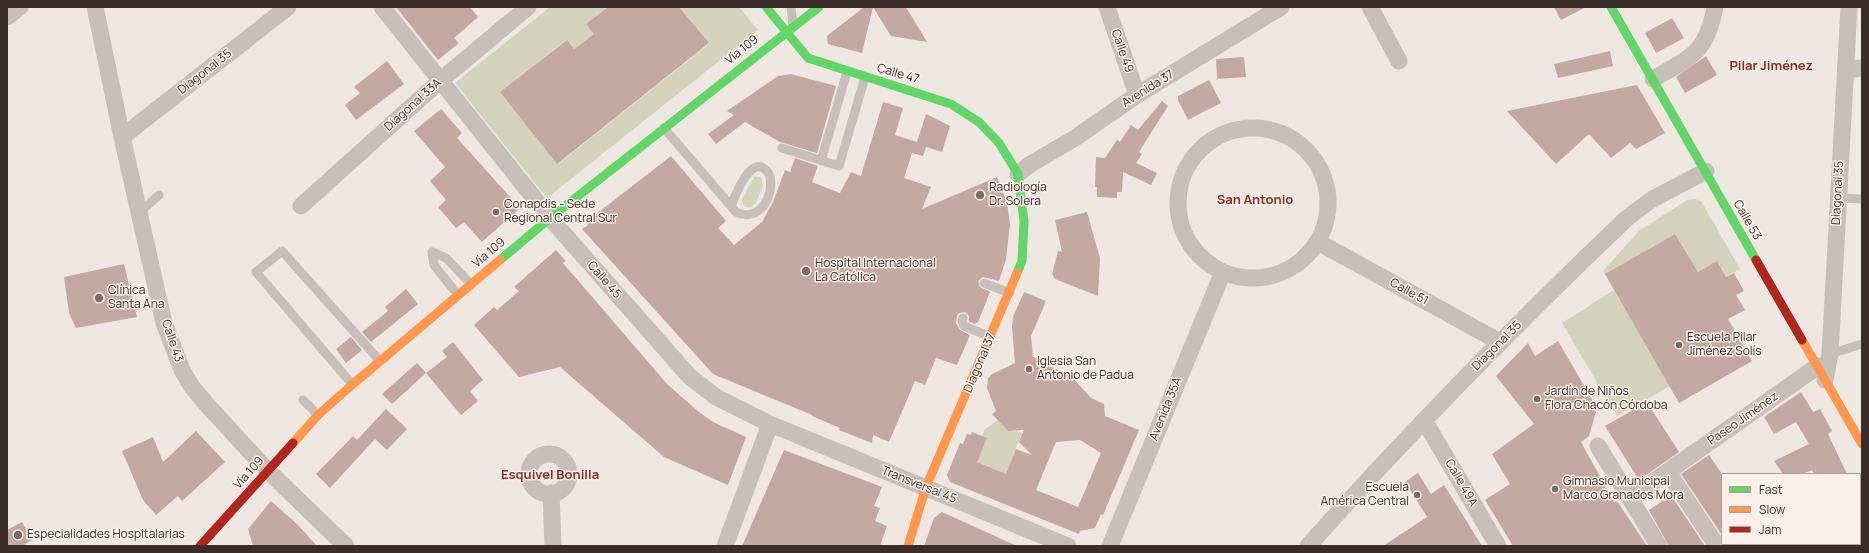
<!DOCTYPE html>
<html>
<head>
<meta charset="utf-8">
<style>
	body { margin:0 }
	#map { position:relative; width:1869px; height:553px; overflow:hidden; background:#efe7e2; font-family:Manrope,sans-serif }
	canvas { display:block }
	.frame { position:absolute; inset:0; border:8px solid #3a2c28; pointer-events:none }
	.legend { position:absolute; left:1721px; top:473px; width:140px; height:72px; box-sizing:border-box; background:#fbf1ea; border:1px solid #aea29c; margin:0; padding:5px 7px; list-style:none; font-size:12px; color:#3a2c28 }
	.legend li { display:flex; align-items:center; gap:8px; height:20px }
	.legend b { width:20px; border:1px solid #aea29c }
</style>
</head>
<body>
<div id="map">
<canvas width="1869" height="553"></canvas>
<div class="frame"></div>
<ul class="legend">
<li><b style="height:5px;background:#63d668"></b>Fast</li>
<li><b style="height:5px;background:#ff974d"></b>Slow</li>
<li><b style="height:5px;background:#b3261e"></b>Jam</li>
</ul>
</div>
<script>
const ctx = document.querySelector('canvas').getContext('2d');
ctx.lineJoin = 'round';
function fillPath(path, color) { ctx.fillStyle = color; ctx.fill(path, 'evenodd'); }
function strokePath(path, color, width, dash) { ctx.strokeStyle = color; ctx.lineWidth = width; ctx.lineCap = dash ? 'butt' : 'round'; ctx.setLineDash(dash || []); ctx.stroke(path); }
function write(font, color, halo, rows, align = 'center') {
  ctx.font = font + ' Manrope,sans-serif'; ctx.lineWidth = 3; ctx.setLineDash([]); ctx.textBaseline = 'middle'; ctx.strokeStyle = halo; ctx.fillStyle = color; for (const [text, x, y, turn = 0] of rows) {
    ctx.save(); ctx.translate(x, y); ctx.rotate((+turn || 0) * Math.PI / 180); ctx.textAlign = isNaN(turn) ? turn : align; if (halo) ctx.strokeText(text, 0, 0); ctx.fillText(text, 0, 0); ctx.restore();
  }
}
fillPath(new Path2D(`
	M550,7h58l-22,17 8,10 -20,15 -8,-9 -66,52 58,72 151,-120 -30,-37h60l19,23 -211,168 -92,-115z
	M754,177h7l2,8c-3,8 -8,29 -20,20l-1,-5z
	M1695,199l6,2 39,68 -14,8 -9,-16 -19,11 -23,-38 -70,40 -2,-3 36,-40 48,-31z
	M1614,290l56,96 -53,30 -55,-93z
	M998,420l10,11h8l6,2 -16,41 -29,-12 7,-32z`), '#d3d4bb');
fillPath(new Path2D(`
	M396,7h74l8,10 -24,21 5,5 -21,17z
	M608,7h71l30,36 -152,121 -57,-72 67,-52 7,9 20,-15 -8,-10z
	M864,7h42l21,35 -36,-6 -18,-29 -11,46 -34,-9 -1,-8z
	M1554,7h32l-25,13z
	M1672,18l12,20 -28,15 -11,-20z
	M1610,51l3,15 -55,12 -4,-14z
	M1706,56l11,19 -32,18 -9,-16z
	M1244,57l2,20 -29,2 -1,-20z
	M387,61l17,23 -48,36 -11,-15 15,-12 -6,-6z
	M791,74l45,12 -19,67 -37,-11 -35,-20 -29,22 -8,-10 26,-19 -7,-4 51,-35z
	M1209,80l12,23 -33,17 -10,-20v-4z
	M1637,85l28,48 -29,16 -6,-6 -19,15 -22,-24 -33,30 -49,-53z
	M1162,101l6,5 -29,46 3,2 -6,9 21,10 -6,12 -28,-13 -1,20h-5v6l-20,-1v-10h-2l1,-30 9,1 12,-18 3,2 11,-17 7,5z
	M883,102l20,6 -8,27 22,7 9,-28 24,12 -8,26 -16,-5 -3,9 -11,-3 -8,25 27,9 -9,22 75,-32 10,26 3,21 -4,35 -7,22 -16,-4 -5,4 2,6 10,5 -12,30 -4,2 -5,-3v-5l-4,-4 -6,1 -2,3 -1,7 4,7 10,5 -13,30 -21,-7 -11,27 -10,-4 -26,61 -16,-7 -1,8 -33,-13 1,-2 -28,-12v-1l-99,-41 -131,-145 6,-4 -2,-3 85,-66 55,65 -8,7 16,17 28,-23 11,-20 12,-32 5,2 5,-14 23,8 -6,16 28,11 11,-21 10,4z
	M441,109l21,24 -5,5 63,70 -38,34 -18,-20 -8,6 -18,-21 8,-7 -16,-19 15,-14 -31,-36z
	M1087,212l13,46 -2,38 -43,-17 -3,-5 6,-23 4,1 -7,-32z
	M1675,234l23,38 19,-11 9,16 8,-4 10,18 -8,4 9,15 -17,9 24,42 -73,42 -74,-129z
	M556,250l10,11 -3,2 104,121 32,28 14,10 33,15 -18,48 -64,-28 -104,-90 -41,10 -45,-52 20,-18 3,3 22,-19 -5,-4z
	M124,264l13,53 -61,11 -7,-15 -5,-36z
	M406,289l12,15 -47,38 -9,-10 26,-21 -3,-4z
	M1024,292l22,9 -15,35 2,21 6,2v4l15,5 19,10 18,20 13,6 1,12 34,14 -36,85 -2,-1 -6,14 -15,3 -1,3 -129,-52 -3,-7 13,-32 3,1 4,-10 4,1 1,-3 15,6 -10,24 29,12 10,-25 16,6 -13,-13 5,-12 -16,1 -16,-17 4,-3 -9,-23 1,-10 4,-4 23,-11 -3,-36 1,-10zM1080,440l21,13 -23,54 -42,-17 20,-48z
	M351,337l11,13 -16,13 -10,-14z
	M1558,341l39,67 -8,28 -8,6 33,60 3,-1 30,45h-134l-28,-46 25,-16 -18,-30 42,-30 -38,-48 32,-33 7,13z
	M453,342l30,38 -13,11 8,10 -17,14 -35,-42 21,-16 -5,-6z
	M417,363l9,10 -34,31 -10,-10z
	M1801,392l12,20 7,-3 12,22 -4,3 19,40h-33l-2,-4 -10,4h-19l-9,-13 35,-17 -13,-22 -22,12 -10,-17z
	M1647,402l32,50 -40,28 -34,-54z
	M386,409l21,20 -20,21 -12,-11 -45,49 -14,-14 37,-38 4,4z
	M196,431l29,31 -43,39 -4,-5 -22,19 -13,-15 -21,-49 31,-14 10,25z
	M784,450l98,37 -8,19 6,2 -5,13 12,5 -7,20h-138z
	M1709,455l13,19v61l-41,-61z
	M1418,473l13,21 13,-9 38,61h-99l44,-29 -22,-35z
	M1671,495l34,51h-36l-20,-36z
	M271,501l27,24 19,21h-64l-5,-17z
	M942,512l44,20 31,14h-93l10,-28z
	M22,522l10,18 -10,6h-15v-16z`), '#c4a8a2');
strokePath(new Path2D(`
	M791,7l2,18
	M664,128l72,84c23,11 38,-15 34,-35 -1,-4 -3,-7 -7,-9 -14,-9 -28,28 -32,38
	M782,148l57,18 26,-89
	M821,161l26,-89
	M1838,198l24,1
	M139,213l20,-18
	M432,252l14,6 25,26
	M432,252l2,13 24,30
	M984,283l26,10
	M963,318l-1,3 2,5 27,11
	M1830,354l32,-10
	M352,384l-96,-112 26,-21 98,110
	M303,400l15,15`), '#c8bfbb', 9);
strokePath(new Path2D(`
	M95,7l27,130 42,186 18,47 10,17 17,20 58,63 79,76
	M382,7l168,211 140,159 26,20 54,27 -45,122
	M1107,7l30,88
	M1370,7l29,54
	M7,17l13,-10
	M1846,70l16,-2
	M1653,79c38,-22 53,-25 62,-72
	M1178 203a75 75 0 1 1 150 0a75 75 0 1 1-150 0Z
	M122,137l166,-130
	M1018,174l11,-9 46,-27 62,-43 144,-88
	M301,206l140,-126 87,-73
	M1318,242l182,100
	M1825,380l5,-26 19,-347
	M1424,420l74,126
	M770,424l298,122
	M1598,446l61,100
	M529 474a20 20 0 1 1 40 0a20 20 0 1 1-40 0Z
	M1668,472l49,74
	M551,493l2,53
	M1630,498l188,-132
	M1110,546l113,-274
	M1308,546c102,-114 209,-223 319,-328l24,-18 55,-29`), '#c8bfbb', 17);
strokePath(new Path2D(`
	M766,7l42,51 143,46 28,18 20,21 19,31 6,47 -2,40 -5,12
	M1611,7l145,253
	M500,260l50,-42 269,-211`), '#63d668', 9);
strokePath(new Path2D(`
	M1802,340l60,104
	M293,443l25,-28 35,-31 147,-124
	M908,546l18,-59 91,-214`), '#ff974d', 9);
strokePath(new Path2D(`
	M1756,260l46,80
	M200,546l93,-103`), '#b3261e', 9);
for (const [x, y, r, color] of [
	[980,195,5,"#796d69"],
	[496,212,4,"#796d69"],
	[806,271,5,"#796d69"],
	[99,298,5,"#796d69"],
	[1679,345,4,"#796d69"],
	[1029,369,4,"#796d69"],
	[1537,399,4,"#796d69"],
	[1555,489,4,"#796d69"],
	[1417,495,4,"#796d69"],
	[18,535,5,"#796d69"]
]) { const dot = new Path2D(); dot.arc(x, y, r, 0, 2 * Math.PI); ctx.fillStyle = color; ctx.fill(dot); strokePath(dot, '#fbf1ea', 1.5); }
write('12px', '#3a2c28', '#fbf1ea', [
	["Vía 109",742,50,-39],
	["Calle 49",1122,51,71],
	["Diagonal 35",205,72,-38],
	["Calle 47",898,74,16],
	["Avenida 37",1148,89,-32],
	["Diagonal 33A",413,105,-42],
	["Diagonal 35",1838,193,-87],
	["Calle 53",1747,220,60],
	["Vía 109",489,253,-40],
	["Calle 45",604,280,49],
	["Calle 51",1409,292,29],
	["Calle 43",172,341,71],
	["Diagonal 35",1497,346,-45],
	["Diagonal 37",980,363,-67],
	["Avenida 35A",1166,409,-68],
	["Paseo Jiménez",1743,419,-35],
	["Vía 109",249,473,-48],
	["Calle 49A",1461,483,60],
	["Transversal 45",919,485,22]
]);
write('12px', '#3a2c28', '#fbf1ea', [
	["Radiología",989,188],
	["Dr. Solera",989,202],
	["Conapdis - Sede",504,205],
	["Regional Central Sur",504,219],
	["Hospital Internacional",815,264],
	["La Católica",815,278],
	["Clínica",108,291],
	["Santa Ana",108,305],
	["Escuela Pilar",1687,338],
	["Jiménez Solís",1687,352],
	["Iglesia San",1037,362],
	["Antonio de Padua",1037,376],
	["Jardín de Niños",1545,392],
	["Flora Chacón Córdoba",1545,406],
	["Gimnasio Municipal",1563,482],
	["Marco Granados Mora",1563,496],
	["Escuela",1409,488,"right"],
	["América Central",1409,502,"right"],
	["Especialidades Hospitalarias",27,535]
], 'left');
write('bold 13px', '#90291a', '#fbf1ea', [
	["Pilar Jiménez",1771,66],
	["San Antonio",1255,200],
	["Esquivel Bonilla",550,475]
]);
</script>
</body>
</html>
